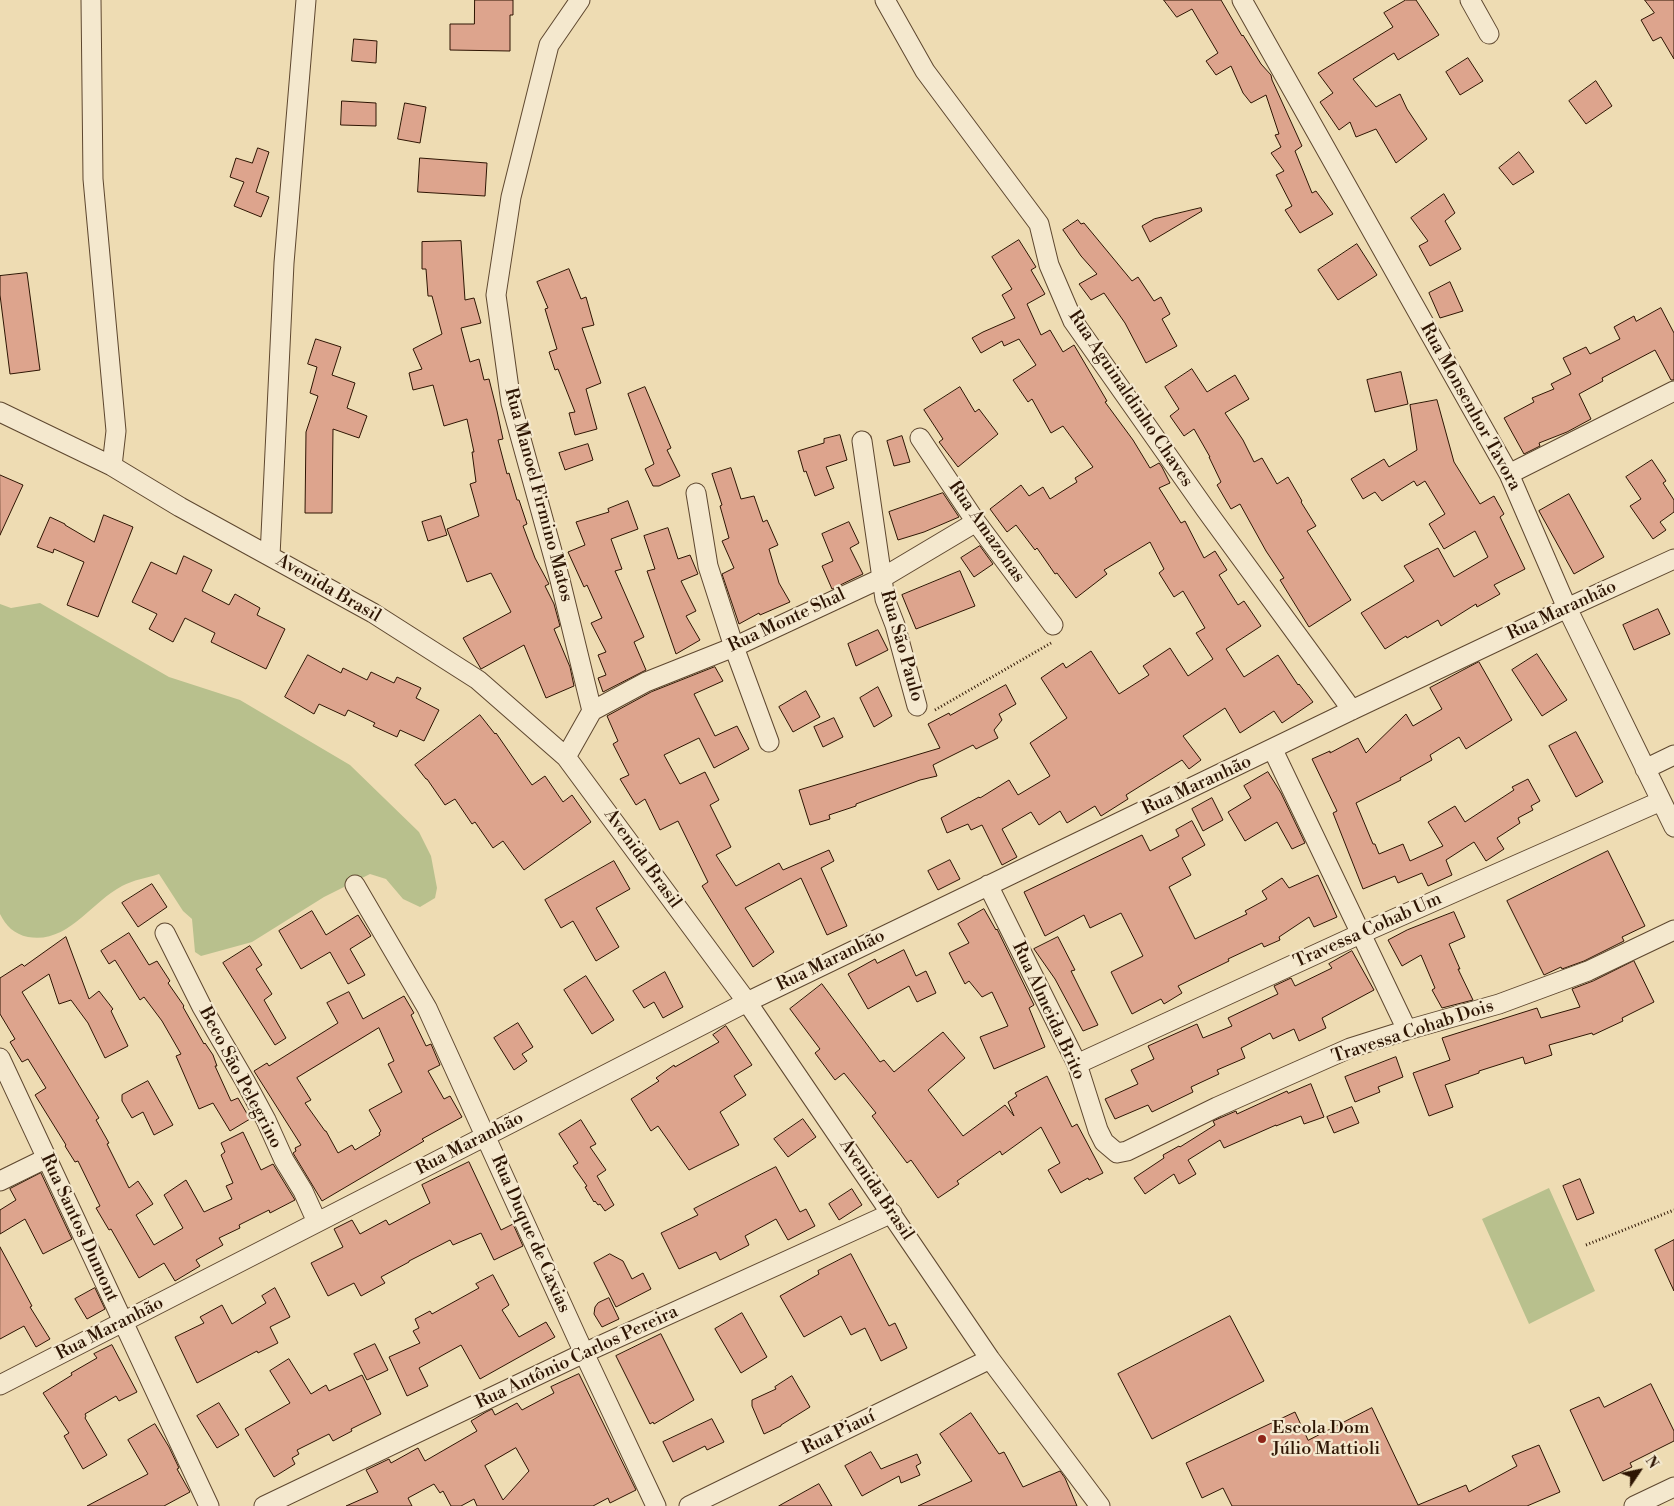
<!DOCTYPE html>
<html>
<head>
<meta charset="utf-8">
<style>
	body { margin:0 }
	#map { position:relative; width:1674px; height:1506px; overflow:hidden; background:#eedcb3; font-family:"Libre Bodoni",serif }
	canvas { display:block }
	.north { position:absolute; left:1614px; top:1446px; width:50px; height:50px; -webkit-text-stroke:4px #f4e8ce; paint-order:stroke; rotate:56deg; font-size:14px; font-weight:700; line-height:20px; text-align:center; color:#2e1503 }
	.north::after { content:''; display:block; margin:auto; width:18px; height:22px; background:#2e1503; clip-path:polygon(50% 0,100% 100%,50% 72%,0 100%) }
</style>
</head>
<body>
<div id="map">
<canvas width="1674" height="1506"></canvas>
<div class="north">N</div>
</div>
<script>
const ctx = document.querySelector('canvas').getContext('2d');
ctx.lineJoin = 'round';
function fillPath(path, color) { ctx.fillStyle = color; ctx.fill(path, 'evenodd'); }
function strokePath(path, color, width, dash) { ctx.strokeStyle = color; ctx.lineWidth = width; ctx.lineCap = dash ? 'butt' : 'round'; ctx.setLineDash(dash || []); ctx.stroke(path); }
function write(font, color, halo, rows, align = 'center') {
  ctx.font = font + ' "Libre Bodoni",serif'; ctx.lineWidth = 4.5; ctx.setLineDash([]); ctx.textBaseline = 'middle'; ctx.strokeStyle = halo; ctx.fillStyle = color; for (const [text, x, y, turn = 0] of rows) {
    ctx.save(); ctx.translate(x, y); ctx.rotate((+turn || 0) * Math.PI / 180); ctx.textAlign = isNaN(turn) ? turn : align; if (halo) ctx.strokeText(text, 0, 0); ctx.fillText(text, 0, 0); ctx.restore();
  }
}
fillPath(new Path2D(`
	M40,603l129,74 71,23 110,65 69,67 12,24 6,32 -2,10 -15,9 -17,-8 -17,-20 -16,-5 -46,23 -72,45 -51,14 -6,-4 -3,-33 -9,-8 -24,-37c-12,4 -26,6 -37,12 -32,17 -54,58 -94,51 -14,-3 -22,-11 -28,-23v-310l11,4z
	M1549,1188l46,103 -66,33 -47,-105z`), '#b8c08d');
const building = new Path2D(`
	M475,0h38v15h-3v36l-60,-1v-26h24z
	M1164,0h57l21,36 1,-1 18,29 10,11 1,5 30,66 -7,5 17,42 4,-2 17,23 -33,19 -15,-23 7,-4 -16,-31 8,-4 -13,-18 10,-6 -6,-12 4,-1 -13,-39 -15,8 -8,-10 -12,-27 -15,9 -10,-14 12,-8 -26,-44 -15,8z
	M1406,0h10l23,35 -41,25 -4,-7 -41,26 23,28 24,-13 7,15 20,30 -31,24 -20,-34 -20,8 -6,-15 -11,8 -19,-28 13,-9 -15,-20 75,-46 -9,-14z
	M1645,0h29v59l-13,-22 -8,4 -12,-21 13,-7z
	M354,39l23,2 -1,22 -24,-2z
	M1468,58l15,23 -23,14 -14,-23z
	M1596,81l16,25 -26,18 -17,-23z
	M342,101l34,2v23l-35,-1z
	M405,103l21,4 -6,36 -22,-4z
	M258,148l11,4 -13,40 13,5 -8,20 -27,-11 10,-24 -14,-5 6,-19 16,5z
	M1519,152l15,20 -21,13 -14,-17z
	M420,158l67,5 -2,33 -67,-4z
	M1444,194l11,19 -10,8 16,28 -31,17 -11,-20 9,-5 -17,-23z
	M1201,208l1,3 -52,31 -8,-16 12,-7z
	M1078,220l3,4 3,-1 48,58 6,-4 16,24 7,-4 9,17 -8,5 15,27 -31,17 -21,-40 -21,-30 -13,7 -12,-16 18,-10 -16,-18 -18,-26z
	M1019,240l17,27 -5,3 14,24 -18,10 14,31 9,-5 13,22 11,-7 33,56 -2,1 28,38 17,28 9,-5 3,4 8,16 -11,5 22,35 4,-2 19,37 11,-7 12,19 -8,5 19,30 6,-4 17,25 -35,23 18,28 34,-22 20,30 1,-1 14,18 -31,21 -8,-12 -34,22 -15,-25 -42,28 18,24 -12,9 -7,-9 -56,35 2,4 -27,17 -6,-10 -28,17 -7,-12 -21,14 -8,-13 -29,17 15,28 -15,8 -20,-40 -11,5 -3,-6 -21,9 -6,-15 38,-21 1,1 29,-18 9,15 32,-19 -20,-33 37,-25 -26,-40 22,-15 3,5 25,-17 28,43 30,-19 -6,-9 27,-18 18,28 25,-17 -17,-26 9,-5 -22,-37 -9,6 -15,-24 5,-4 -14,-27 -46,28 3,4 -31,24 -19,-25 -2,1 -18,-26 -2,2 -19,-25 -9,7 -17,-23 31,-24 8,11 14,-9 7,12 27,-17 -2,-4 18,-11 -30,-41 -12,7 -19,-34 -4,3 -15,-22 23,-15 -17,-26 -15,7 -2,-5 -21,12 -9,-15 11,-6 32,-14 -13,-23 10,-6 -20,-32z
	M461,241l4,59 9,-2 7,25 -20,5 9,34 9,-3 5,21 5,-1 8,32 6,28 -5,1 9,34 2,-1 8,27h2l8,24 -4,2 12,32 14,26 -4,2 9,18 6,22 -6,3 16,38 4,19 -28,12 -22,-53 -43,24 -18,-31 48,-26 -20,-39 -24,9 -20,-53 32,-13 -9,-32 6,-2 -4,-30h2l-7,-33 -23,7 -11,-41 -20,5 -4,-17 13,-4 -9,-20 29,-15 -10,-38h-4l-2,-27h-4v-27z
	M1357,244l20,31 -39,25 -20,-30z
	M569,269l12,30 5,-2 8,28 -12,3 19,55 -15,6 11,40 -22,6 -6,-22 6,-1 -17,-43 -3,1 -6,-18 8,-3 -12,-40 3,-1 -11,-26z
	M27,273l13,97 -30,4 -10,-79v-19z
	M1450,282l13,29 -23,7 -11,-25z
	M1661,308l13,25v47h-3l-16,-30 -53,28 1,3 -24,13 12,25 -24,13 -28,11 1,3 -16,8 -20,-36 30,-16 -2,-4 22,-9 -3,-5 20,-10 -8,-16 23,-11 4,7 30,-15 -6,-12 20,-11 2,5z
	M316,339l25,8 -9,28 23,8 -8,25 20,8 -8,22 -26,-9 -1,84h-27l1,-81 12,-36 -8,-3 7,-26 -9,-3z
	M1192,369l15,23 28,-17 14,24 -24,14 18,27 11,22 8,-4 15,26 11,-7 14,24 -1,1 15,24 -9,5 44,69 -42,27 -29,-47 4,-2 -18,-27 -26,-47 -9,5 -14,-24 4,-3 -12,-25h1l-16,-28 -10,7 -14,-20 9,-7 -14,-22z
	M1401,372l7,32 -33,8 -8,-32z
	M645,387l26,61 -4,2 13,26 -21,10h-6l-8,-17 9,-5 -26,-70z
	M960,387l15,25 4,-3 19,25 -40,33 -19,-25 4,-3 -19,-29z
	M1437,400l17,62 26,42 14,-8 10,18 -4,3 25,52 -31,16 6,9 -23,13 -1,-3 -35,22 -3,-6 -31,18 -1,-2 -21,13 -24,-36 53,-32 -10,-15 34,-18 16,29 34,-20 -13,-26 -31,18 -15,-25 16,-10 -20,-33 -8,5 -3,-5 -32,20 -7,-9 -12,7 -12,-20 33,-20 5,8 28,-17 -7,-45z
	M840,435l7,25 -21,7 8,21 -19,8 -9,-25 -2,1 -6,-21 26,-8v-4z
	M902,436l8,26 -16,4 -7,-25z
	M588,444l5,16 -28,10 -6,-17z
	M1652,460l14,21 -3,2 11,17v12l-14,10 6,8 -13,9 -23,-33 11,-7 -15,-22z
	M731,468l10,31 13,-3 9,26 4,-2 11,25 -9,4 10,34 11,19 -30,13 -1,-2 -20,11 -17,-50 12,-6 -12,-27 7,-3 -9,-32 2,-1 -10,-31z
	M0,475l23,10 -23,50z
	M943,493l16,24 -35,15 -26,8 -9,-28z
	M1569,494l35,63 -30,17 -35,-63z
	M628,501l10,28 -27,10 11,30 -7,2 29,66 -10,5 12,28 -43,22 -5,-14 8,-3 -8,-20 8,-3 -15,-29 11,-5 -15,-33 -3,2 -16,-35 17,-7 -9,-23 33,-10 -1,-3z
	M104,515l29,12 -35,90 -31,-12 17,-43 -30,-13 -1,4 -16,-6 13,-30 15,7v1l29,17z
	M441,516l6,19 -19,6 -6,-19z
	M849,522l10,21 -9,5 13,26 -31,15 -10,-23 11,-5 -11,-27z
	M668,528l10,31 12,-4 8,19 -17,7 15,30 -10,5 14,24 -24,14 -29,-83 8,-2 -11,-33z
	M980,546l13,18 -19,13 -13,-19z
	M184,556l28,14 -10,21 27,14 6,-11 25,14 -3,7 28,14 -19,40 -55,-27 4,-9 -30,-15 -12,24 -24,-13 8,-15 -25,-12 19,-40 25,12z
	M960,571l15,35 -59,23 -14,-34z
	M1658,609l12,25 -36,16 -11,-25z
	M878,630l10,20 -32,16 -8,-22z
	M1537,654l30,46 -25,16 -30,-46z
	M308,655l33,18 2,-5 24,12 4,-8 23,11 3,-6 24,11 -5,10 23,12 -15,31 -24,-11 -3,7 -24,-11 2,-3 -27,-13 -3,6 -26,-12 -5,10 -29,-17z
	M1479,662l33,58 -46,29 -7,-12 -29,18 2,5 -32,18 1,2 -45,23 17,41h2l4,10 24,-10 7,17 33,-15 -15,-24 27,-16 10,16 49,-32 -2,-3 16,-8 12,22 -9,5 2,4 -15,8 2,5 -23,15 7,11 -18,12 -12,-19 -28,18 6,15 -24,11 -6,-13 -24,10 -3,-7 -32,13 -30,-76 4,-2 -25,-52 18,-8v2l28,-15 8,15 40,-39 7,12 29,-17 -12,-21z
	M715,667l8,14 -29,13 21,42 22,-10 12,23 -35,19 -15,-30 -35,17 16,29 25,-12 14,28 -9,5 21,42 -15,8 20,31 43,-23 4,7 46,-20 5,11 -13,7 26,58 -20,9 -26,-57 -56,30 29,44 -21,15 -51,-81 6,-4 -30,-61 -18,9 -15,-31 -9,6 -16,-26 9,-4 -16,-31 5,-3 -11,-25 44,-24z
	M1006,685l10,19 -17,10 3,6 -8,10 4,8 -22,11 -3,-4 -40,20 4,11 -17,4 -64,24v2l-27,9 1,4 -20,6 -11,-35 141,-42 -12,-24 21,-11 1,2z
	M878,687l14,29 -18,11 -14,-29z
	M806,691l14,26 -27,15 -14,-25z
	M480,715l15,19 1,-1 36,52 13,-9 18,26 9,-7 19,27 -67,48 -21,-29 -10,7 -18,-26 -3,2 -17,-25 -10,6 -18,-26h-1l-11,-14z
	M834,718l9,19 -20,10 -9,-20z
	M1576,732l27,50 -27,15 -27,-51z
	M1268,772l13,21 24,50 -13,6 -15,-27 -32,19 -17,-29 23,-14 -7,-12z
	M1212,798l11,22 -20,11 -11,-22z
	M1192,821l13,24 -23,13 9,17 -22,12 26,52 52,-25 -2,-3 22,-12 -5,-8 20,-13 7,10 29,-13 19,42 -23,10 -5,-10 -30,20 1,3 -16,7 -2,-4 -34,16 1,2 -51,25 4,7 -18,11 -3,-5 -29,15 -21,-42 32,-16 -22,-43 -31,15 -6,-13 -39,21 -21,-44 118,-57 8,16 29,-15 -3,-6z
	M1608,851l37,75 -23,11 2,4 -40,20 -22,8 -1,-2 -17,8 -37,-74z
	M950,860l10,19 -22,11 -10,-19z
	M614,861l16,28 -34,19 23,39 -23,14 -23,-40 -12,7 -16,-28z
	M152,884l15,23 -29,20 -16,-24z
	M984,909l12,21 1,-1 37,76 -5,3 16,39 -51,22 -14,-32 28,-11 -16,-34 -10,5 -13,-16 -4,3 -16,-31 20,-10 -11,-19z
	M312,911l14,24 32,-20 13,21 -21,13 15,26 -17,9 -18,-32 -29,17 -22,-38z
	M1454,912l11,25 -16,7 11,25h-2l15,31 -31,8 -10,-18 3,-2 -14,-33 -19,11 -14,-26 19,-10z
	M129,933l20,32 8,-4 13,20 -2,2 16,23 -1,1 21,37 1,-1 8,12 4,11h-2l16,35 7,-3 12,21 -20,12 -17,-28 -14,6 -23,-53 5,-2 -19,-33 -18,-24 -4,3 -25,-40 -6,4 -8,-13z
	M66,937l23,62 10,-8 14,18 -2,2 17,35 -23,12 -17,-35 -17,-23 -12,4 -10,-30 -27,18 77,126 -3,2 13,23 -2,1 22,44 9,-7 15,23 -17,11 18,30 29,-17 -19,-33 22,-15 18,32 28,-13 -6,-13 7,-3 -12,-28 4,-3 -4,-9 22,-11 18,38 12,-6 22,36 -25,13 -1,-3 -30,15 1,3 -21,10 4,7 -27,15 4,6 -25,15 -11,-18 -25,15 -28,-49 -2,1 -13,-22 4,-2 -22,-45 -3,1 -10,-16 1,-1 -31,-50 11,-7 -18,-29 -6,3 -12,-20 5,-3 -15,-25v-36l22,-14 2,2z
	M1058,937l17,33 -4,1 27,54 -15,6 -28,-52 -21,-30z
	M250,946l12,19 -6,4 16,25 -8,6 22,38 -11,7 -52,-82z
	M904,950l12,26 10,-5 10,22 -19,9 -8,-16 -41,23 -20,-35 27,-15 2,4z
	M1352,951l22,39 -52,28 4,10 -27,13 -5,-12 -21,10 -3,-6 -29,15 4,10 -28,12 2,4 -28,13 2,5 -41,20 -4,-7 -33,14 -10,-20 33,-15 -7,-14 23,-11 -6,-13 49,-22 6,14 29,-12 -4,-8 50,-24 -4,-8 17,-8 4,8 37,-18 -3,-4z
	M1634,961l20,41 -32,16 1,3 -30,14 -1,-2 -43,12 3,10 -27,9 -2,-7 -44,14v2l-34,12 8,22 -24,9 -16,-43 37,-13 -8,-22 95,-30 4,10 39,-11 -8,-18 21,-8z
	M665,972l18,35 -20,11 -9,-16 -10,6 -11,-17z
	M586,976l28,44 -22,14 -28,-44z
	M822,984l58,78 4,-2 10,12 49,-40 22,26 -37,32 35,46 42,-31 9,11 -6,-14 9,-6 -2,-3 32,-17 25,51 5,-3 26,49 -14,7 -1,-2 -27,15 -13,-23 12,-7 -19,-36 -39,28 -2,-4 -43,30 2,3 -21,14 -27,-38 -4,3 -35,-47 4,-3 -32,-40 -9,7 -20,-27 5,-4 -30,-40z
	M349,992l14,27 41,-23 10,17 -3,2 15,31 5,-2 9,21 -12,6 16,28 6,-3 12,21 -40,22 2,2 -102,60 -29,-48 3,-2 -1,-3 6,-3 -47,-74 13,-8 2,3 69,-43 -11,-20zM379,1028l15,33 -6,3 14,28 -33,18 12,21 -2,2 1,2 -25,15 -3,-5 -14,8 -12,-22h-1l-20,-28 6,-3 -14,-22z
	M518,1023l15,24 -11,7 5,7 -13,9 -20,-32z
	M726,1026l26,39 -18,11 12,19 -26,17 19,33 -50,25 -31,-44 -7,5 -20,-32 28,-18 -3,-3 18,-13 1,2 44,-25 -6,-7z
	M1396,1057l7,20 -25,10 2,5 -25,10 -10,-25z
	M148,1081l25,44 -19,10 -11,-23 -11,6 -10,-17v-6z
	M1311,1084l13,33 -20,7 -3,-8 -25,10v-1l-52,23 -4,-8 -32,20 8,14 -17,10 -5,-10 -29,20 -11,-16 30,-20 -1,-3 16,-9 1,1 35,-22 -2,-4 23,-10 1,3 50,-23 1,2z
	M1352,1107l7,16 -25,10 -7,-16z
	M803,1119l13,18 -28,20 -14,-18z
	M581,1120l15,24 -6,3 16,23 -9,6 17,29 -9,6 -5,-7 -2,1 -3,-4 -1,1 -9,-15 2,-1 -14,-20 5,-3 -19,-29z
	M469,1162l32,68 12,-6 10,22 -29,14 -13,-27 -28,12 -3,-5 -41,21v1l-28,15 4,6 -24,13 -7,-13 -26,13 -17,-33 32,-16 -9,-18 18,-9 8,14 26,-14 3,5 41,-22 -8,-18z
	M776,1167l24,45 6,-3 9,17 -27,14 -12,-21 -31,17 4,9 -29,15 -4,-8 -37,17 -18,-36 37,-18 -4,-6z
	M41,1173l31,66 -29,15 -18,-35 -25,15v-24l16,-10 -6,-11z
	M1580,1179l14,34 -17,7 -14,-34z
	M852,1189l10,16 -23,15 -10,-16z
	M1674,1240v51l-19,-41z
	M0,1247l32,59 -2,1 20,32 -14,8 -12,-21 -24,13z
	M610,1254l13,7 9,18 11,-6 8,16 -35,18 -22,-44z
	M851,1254l38,72 6,-3 12,25 -26,13 -16,-33 -14,7 -10,-19 -37,21 -24,-41 39,-22 -1,-3z
	M493,1275l16,30 -7,5 17,27 27,-15 9,15 -75,42 -19,-34 -42,23 9,18 -21,10 -18,-39 31,-14 -7,-12 6,-3 -4,-9 15,-8 2,3 47,-26 -3,-4z
	M95,1288l10,21 -18,10 -12,-20z
	M275,1288l15,29 -20,10 8,16 -20,10 -1,-2 -60,32 -22,-46 29,-14 -4,-6 22,-12 10,19 34,-21 -4,-7z
	M609,1298l10,21 -17,8 -8,-13 1,-7 3,-4z
	M742,1313l25,44 -26,16 -26,-44z
	M1230,1316l34,65 -112,58 -34,-65z
	M661,1334l33,66 -40,24 -1,-2 -3,2 -34,-68z
	M375,1344l13,26 -21,10 -13,-26z
	M112,1345l25,47 -18,9 -3,-5 -31,18 1,2 -1,2 22,37 -24,14 -19,-33 5,-3 -26,-40 29,-18 -1,-2 26,-15 -3,-4z
	M289,1359l22,35 15,-9 3,6 33,-16 19,39 -30,15 1,2 -19,10 -4,-7 -32,16 2,4 -7,4 3,6 -21,13 -29,-48 45,-26 -20,-32z
	M579,1374l57,116 -26,13 -2,-5 -15,8h-116l-3,-7 -13,7h-10l-8,-15 -3,2 -6,-9 -26,14 4,8h-66l32,-14 -12,-22 23,-11 2,4 27,-15 7,13 52,-30 -6,-10 15,-9 6,-3 3,6 22,-12 5,7 32,-17 -3,-6zM516,1448l13,23 -26,29 -18,-34z
	M792,1376l18,31 -29,18v1l-17,8 -12,-28v-6l24,-11 -1,-2z
	M1651,1384l23,47v10l-44,22 2,4 -29,14 -33,-71 29,-13 5,10z
	M219,1403l20,32 -22,13 -20,-32z
	M1372,1408l46,97 48,-20 3,7 48,-26 -5,-10 27,-11 21,47 -33,14h-295l-9,-18 -21,10 -16,-35 109,-51 13,28z
	M971,1413l28,41 5,-2 19,35 37,-16 5,7 12,28h-159l54,-25 -32,-47z
	M712,1419l12,23 -17,8 -2,-4 -32,16 -10,-20z
	M155,1424l14,23 10,21 -2,1 13,23 -26,14h-77l61,-32 -20,-34z
	M871,1452l10,17 36,-15 4,9 -5,3 4,9 -19,8 -2,-7 -37,20 -17,-30z
	M819,1484l13,22h-53z`);
fillPath(building, '#dda48d');
strokePath(building, '#2e1503', 1);
const minor = new Path2D(`
	M91,0l2,179 23,252 -4,35
	M885,0l40,71 114,153 10,41 24,56 133,189 146,200
	M1242,0l267,474 58,134 107,219
	M1470,0l19,34
	M0,412l112,54 68,41 193,106 105,67 88,77 181,245 243,357 110,147
	M920,438l56,84 77,103
	M862,441l23,158 10,26 22,81
	M1509,474l165,-83
	M696,493l12,73 26,81 35,95
	M270,556l14,-293 22,-263
	M592,711l54,-29 88,-35 148,-69 94,-56
	M1273,750l134,280
	M566,757l26,-46 -32,-131 -49,-177 -15,-108 15,-98 38,-152 31,-45
	M1645,769l29,-14
	M355,885l72,123 157,345 72,153
	M988,885l89,179 21,66 6,12 13,11 10,-2 90,-44 133,-59 57,-18 92,-26 89,-33 86,-41
	M165,933l37,74 43,74 21,39 18,40 19,31 14,31
	M0,1058l209,448
	M1077,1064l283,-130 301,-133
	M0,1181l47,-23
	M0,1385l747,-383 605,-292 215,-102 107,-49
	M264,1506l320,-153 308,-140
	M689,1506l301,-147
	M1634,1506l40,-19`);
strokePath(minor, '#5e472f', 21);
strokePath(new Path2D(`
	M935,710l116,-67
	M1586,1245l88,-35`), '#2e1503', 3, [1, 2.5]);
strokePath(minor, '#f4e8ce', 19);
for (const [x, y, r, color] of [
	[1262,1439,5,"#8f2418"]
]) { const dot = new Path2D(); dot.arc(x, y, r, 0, 2 * Math.PI); ctx.fillStyle = color; ctx.fill(dot); strokePath(dot, '#f4e8ce', 2); }
write('18px', '#2e1503', '#f4e8ce', [
	["Rua Aguinaldinho Chaves",1130,399,56],
	["Rua Monsenhor Tavora",1470,407,61],
	["Rua Manoel Firmino Matos",538,495,75],
	["Rua Amazonas",986,532,55],
	["Avenida Brasil",328,589,30],
	["Rua Maranhão",1562,611,-25],
	["Rua Monte Shal",787,621,-25],
	["Rua São Paulo",901,646,74],
	["Rua Maranhão",1197,786,-25],
	["Avenida Brasil",642,859,54],
	["Travessa Cohab Um",1368,931,-24],
	["Rua Maranhão",831,961,-26],
	["Rua Almeida Brito",1048,1011,65],
	["Travessa Cohab Dois",1413,1032,-18],
	["Beco São Pelegrino",240,1078,62],
	["Rua Maranhão",470,1144,-27],
	["Avenida Brasil",876,1190,56],
	["Rua Santos Dumont",79,1228,65],
	["Rua Duque de Caxias",530,1234,66],
	["Rua Maranhão",110,1329,-27],
	["Rua Antônio Carlos Pereira",577,1358,-25],
	["Rua Piauí",839,1433,-26]
]);
write('18px', '#2e1503', '#f4e8ce', [
	["Escola Dom",1272,1429],
	["Júlio Mattioli",1272,1450]
], 'left');
</script>
</body>
</html>
